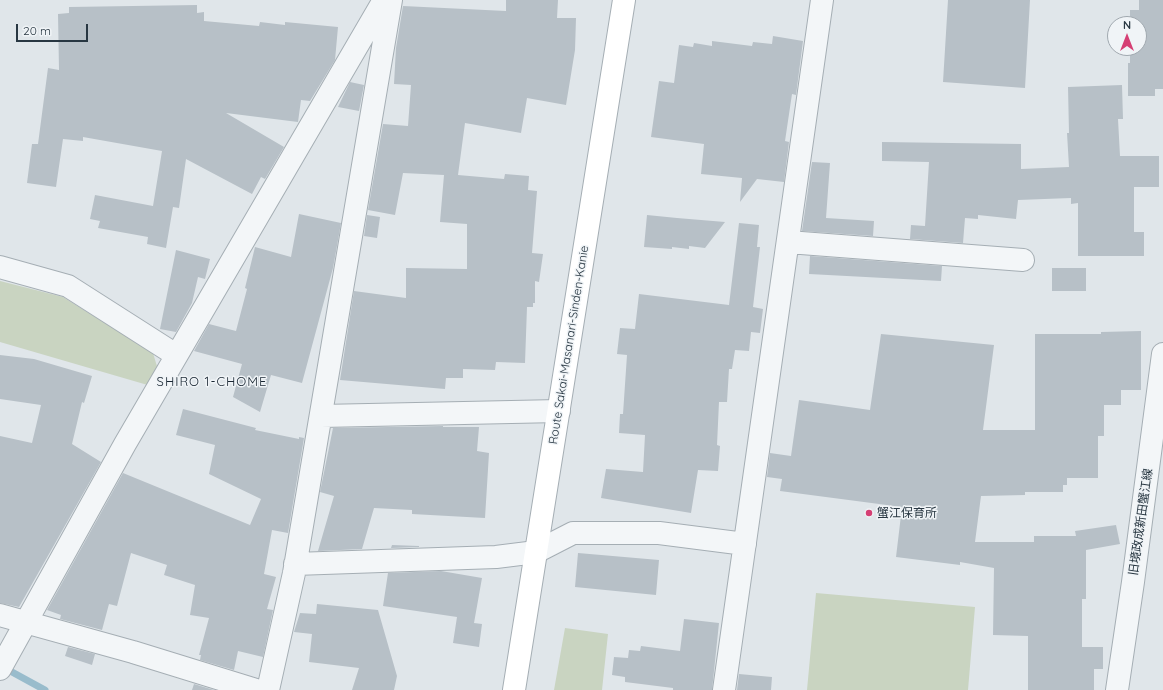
<!DOCTYPE html>
<html>
<head>
<meta charset="utf-8">
<style>
	body { margin:0 }
	#map { position:relative; width:1163px; height:690px; overflow:hidden; background:#e0e6ea; font-family:Quicksand,sans-serif }
	canvas { display:block }
	.north { position:absolute; left:1107px; top:16px; width:40px; height:40px; box-sizing:border-box; background:#f0f4f7; border:1px solid #a0a8af; border-radius:50%; rotate:0deg; font-size:11px; font-weight:700; line-height:16px; text-align:center; color:#283742 }
	.north::after { content:''; display:block; margin:auto; width:14px; height:18px; background:#d53f74; clip-path:polygon(50% 0,100% 100%,50% 72%,0 100%) }
	.scale { position:absolute; left:16px; top:24px; width:72px; height:18px; box-sizing:border-box; border:2px solid #283742; border-top:0; padding-left:5px; font-size:12px; line-height:14px; white-space:nowrap; color:#283742; -webkit-text-stroke:3px #f0f4f7; paint-order:stroke }
</style>
</head>
<body>
<div id="map">
<canvas width="1163" height="690"></canvas>
<div class="north">N</div>
<div class="scale">20 m</div>
</div>
<script>
const ctx = document.querySelector('canvas').getContext('2d');
ctx.lineJoin = 'round';
function fillPath(path, color) { ctx.fillStyle = color; ctx.fill(path, 'evenodd'); }
function strokePath(path, color, width, dash) { ctx.strokeStyle = color; ctx.lineWidth = width; ctx.lineCap = dash ? 'butt' : 'round'; ctx.setLineDash(dash || []); ctx.stroke(path); }
function write(font, color, halo, rows, align = 'center') {
  ctx.font = font + ' Quicksand,"Noto Sans JP",sans-serif'; ctx.lineWidth = 3; ctx.setLineDash([]); ctx.textBaseline = 'middle'; ctx.strokeStyle = halo; ctx.fillStyle = color; for (const [text, x, y, turn = 0] of rows) {
    ctx.save(); ctx.translate(x, y); ctx.rotate((+turn || 0) * Math.PI / 180); ctx.textAlign = isNaN(turn) ? turn : align; if (halo) ctx.strokeText(text, 0, 0); ctx.fillText(text, 0, 0); ctx.restore();
  }
}
fillPath(new Path2D(`
	M0,281l63,16 90,56 6,20 -8,13 -151,-44z
	M816,593l159,14 -7,83h-161z
	M565,628l43,6 -6,56h-48z`), '#c9d4c1');
strokePath(new Path2D(`
	M12,672l33,18`), '#99bccc', 7);
fillPath(new Path2D(`
	M506,0h52l-1,18h19l-1,32 -9,55 -39,-7 -6,35 -56,-10 -7,52 46,4 1,-5 24,2 -1,14 9,1 -5,62 11,1 -4,28 -4,-1v22h-2v4h-6l-2,56 -29,-1 -1,8 -32,-1v9h-17l-1,11 -105,-9 14,-89 52,7v-30l61,1v-45l-27,-2 4,-47 -41,-2 -8,42 -27,-5 15,-86 25,2 3,-41 -17,-1 2,-36 7,-42 103,5z
	M948,0h82l-5,88 -82,-6z
	M1139,0h24v89h-8v7h-27v-33h2v-15h9v-24h-9v-14h9z
	M197,5v8l7,-1v9l55,5 1,-4 25,3v-3l53,5 -3,33 -25,41 -9,-1 -3,22 -72,-9 58,34 -19,32 -4,-2 -9,17 -66,-35 -7,49 -6,-1 -7,41 -19,-4 1,-7 -50,-9 2,-7 -10,-2 5,-24 58,11 9,-55 -79,-14v4l-20,-2 -7,48 -29,-4 5,-39h6l10,-76 11,2 -1,-56 11,-1v-6z
	M773,36l30,5 -7,54 -4,-1 -7,47 4,1 -5,40 -27,-3 -17,23 2,-24 -41,-4 3,-30 -53,-7 8,-56 15,2 5,-38 14,2 1,-4 18,3v-5l40,5 1,-4 19,2z
	M350,82l14,3 -5,26 -21,-4z
	M1122,85l1,34h-5l2,37h39v31h-25v45h10v24h-66v-53l-7,1v-6l-53,2 -2,19 -38,-4v4l-13,-1 -2,25 -53,-4 1,-14 14,1 4,-64 -47,-1v-19l139,2v25l48,-2 -2,-34h2l-1,-46z
	M812,162l18,1 -4,55 48,3 -1,15 -71,-5z
	M299,214l42,9 -8,45 -31,115 -31,-8 -11,37 -27,-15 9,-33 -48,-13 15,-27 27,7 11,-42 -2,-1 10,-41 36,10z
	M367,215l13,2 -3,21 -13,-2z
	M647,215l30,3 48,4 -20,26 -16,-2v3l-17,-2v2l-28,-2z
	M739,223l20,2 -2,22h3l-7,60 10,2 -3,24 -9,-1 -2,19 -14,-1 -3,19h-3l-2,33h-8l-2,43 3,1 -2,25 -20,-1 -7,43 -90,-15 5,-29 37,3 2,-37 -26,-2 1,-19h3l4,-59 -10,-1 3,-26 15,1 4,-35 90,11z
	M176,250l34,9 -5,20 -7,-2 -6,26 -16,29 -16,-3z
	M810,256l132,10 -1,15 -132,-7z
	M1052,268h34v23h-34z
	M1141,331v59h-20v15h-17v31h-6v42h-31v7h-4v7h-38v3l-44,1 -6,46h59v-6h42l-1,-5 41,-6 4,19 -34,6v49h-4v48h21v22h-9v21h-66v-54l-35,-1 1,-67 -34,-6v3l-64,-8 6,-50 -122,-16 2,-12 -15,-2 3,-24 21,3 8,-56 71,10 11,-76 113,11 -11,85h52v-96h66v-2z
	M0,355l34,4 58,17 -8,27 -2,-1 -10,42 29,18 -82,145 -19,-4v-167l32,7 9,-38 -41,-6z
	M183,409l73,19 -1,2 44,9v-2l5,1 -16,95 -16,-3 -8,44 12,3 -9,32 6,1 -10,47 -25,-6 -4,19 -34,-10 1,-5h-2l10,-37 -19,-3 5,-30 -31,-10 3,-10 -36,-12 -14,53 -8,-2 -7,26 -42,-11 1,-4 -14,-5 76,-137 127,52 11,-26 -52,-25 6,-29 -39,-10z
	M443,426v1h36l-2,24 12,2 -4,65 -73,-4v-4l-38,-2 -12,41 -44,2 16,-55 -14,-4 13,-64z
	M392,545l27,1v1l-28,1z
	M578,553l81,7 -3,35 -81,-8z
	M441,571l41,7 -8,45 8,1 -3,23 -26,-4 4,-26 -74,-11 5,-33z
	M317,604l61,6 19,66 -3,14h-42l7,-22 -50,-6 3,-28 -18,-2 6,-19 16,1z
	M684,619l35,4 -7,67h-39v-2l-48,-6v-5l-13,-2 2,-18 14,1 1,-8 11,1 1,-5 39,5z
	M68,647l27,7 -3,11 -27,-9z
	M739,674l33,3 -1,13h-34z
	M194,684l20,6h-22z`), '#b7c0c7');
const street = new Path2D(`
	M788,242l235,18
	M0,267l68,19 108,69
	M321,416l238,-5
	M295,564l201,-7 40,-5 37,-19h86l86,11
	M0,615l133,37 123,38
	M0,669l125,-225 259,-444
	M268,690l26,-117 97,-573
	M724,690l98,-690
	M1117,690l16,-108 30,-228`);
const secondary = new Path2D(`
	M514,690l110,-690`);
strokePath(street, '#a5aeb4', 24);
strokePath(secondary, '#a5aeb4', 24);
strokePath(street, '#f3f6f8', 22);
strokePath(secondary, '#fff', 22);
for (const [x, y, r, color] of [
	[869,513,4,"#d53f74"]
]) { const dot = new Path2D(); dot.arc(x, y, r, 0, 2 * Math.PI); ctx.fillStyle = color; ctx.fill(dot); strokePath(dot, '#f0f4f7', 1.5); }
write('12px', '#283742', '#f0f4f7', [
	["Route Sakai-Masanari-Sinden-Kanie",569,345,-81],
	["旧境政成新田蟹江線",1141,522,-82]
]);
write('12px', '#283742', '#f0f4f7', [
	["蟹江保育所",877,513]
], 'left');
ctx.letterSpacing = '1px';
write('13px', '#1a2733', '#f0f4f7', [
	["SHIRO 1-CHOME",212,382]
]);
ctx.letterSpacing = '0px';
</script>
</body>
</html>
